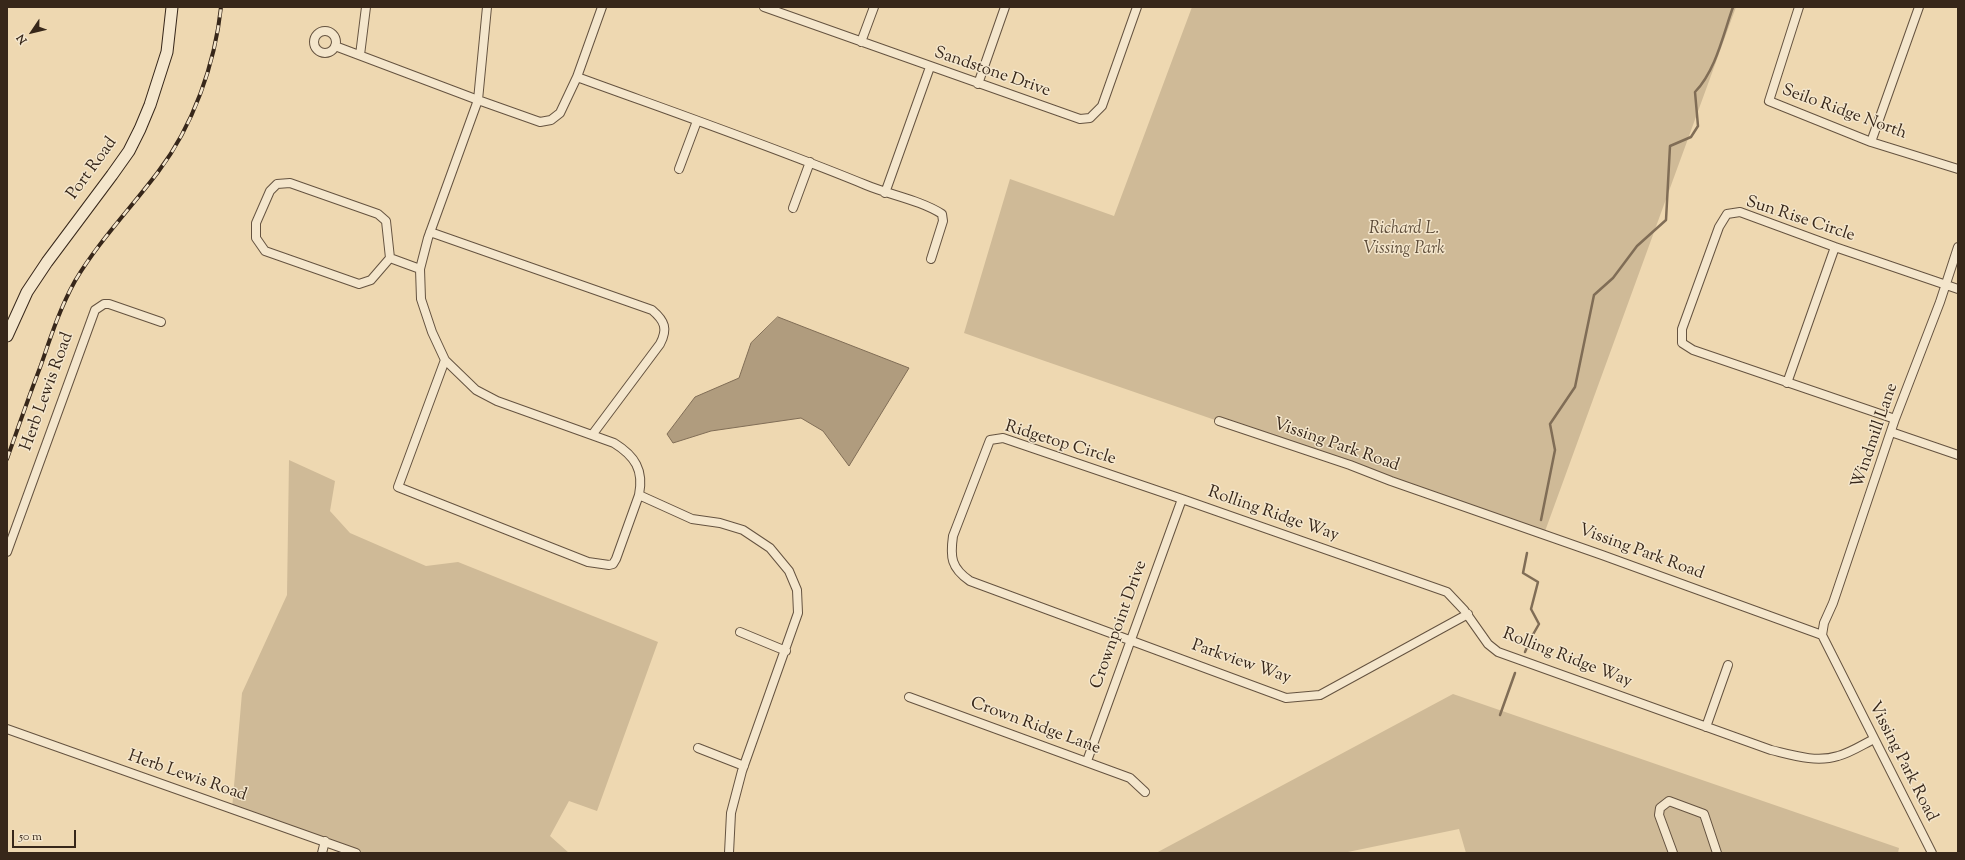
<!DOCTYPE html>
<html>
<head>
<meta charset="utf-8">
<style>
	body { margin:0 }
	#map { position:relative; width:1965px; height:860px; overflow:hidden; background:#eed8b1; font-family:"Sorts Mill Goudy",serif }
	canvas { display:block }
	.frame { position:absolute; inset:0; border:8px solid #37271a; pointer-events:none }
	.north { position:absolute; left:12px; top:12px; width:40px; height:40px; -webkit-text-stroke:3px #f4e6cc; paint-order:stroke; rotate:235deg; font-size:11px; font-weight:700; line-height:16px; text-align:center; color:#37271a }
	.north::after { content:''; display:block; margin:auto; width:14px; height:18px; background:#37271a; clip-path:polygon(50% 0,100% 100%,50% 72%,0 100%) }
	.scale { position:absolute; left:12px; top:830px; width:64px; height:18px; box-sizing:border-box; border:2px solid #37271a; border-top:0; padding-left:5px; font-size:12px; line-height:14px; white-space:nowrap; color:#37271a; -webkit-text-stroke:3px #f4e6cc; paint-order:stroke }
</style>
</head>
<body>
<div id="map">
<canvas width="1965" height="860"></canvas>
<div class="frame"></div>
<div class="north">N</div>
<div class="scale">50 m</div>
</div>
<script>
const ctx = document.querySelector('canvas').getContext('2d');
ctx.lineJoin = 'round';
function fillPath(path, color) { ctx.fillStyle = color; ctx.fill(path, 'evenodd'); }
function strokePath(path, color, width, dash) { ctx.strokeStyle = color; ctx.lineWidth = width; ctx.lineCap = dash ? 'butt' : 'round'; ctx.setLineDash(dash || []); ctx.stroke(path); }
function write(font, color, halo, rows, align = 'center') {
  ctx.font = font + ' "Sorts Mill Goudy",serif'; ctx.lineWidth = 3; ctx.setLineDash([]); ctx.textBaseline = 'middle'; ctx.strokeStyle = halo; ctx.fillStyle = color; for (const [text, x, y, turn = 0] of rows) {
    ctx.save(); ctx.translate(x, y); ctx.rotate((+turn || 0) * Math.PI / 180); ctx.textAlign = isNaN(turn) ? turn : align; if (halo) ctx.strokeText(text, 0, 0); ctx.fillText(text, 0, 0); ctx.restore();
  }
}
fillPath(new Path2D(`
	M1192,7h544l-192,527 -580,-201 46,-154 104,37z
	M289,460l46,21 -5,30 20,22 76,33 32,-4 200,80 -61,169 -28,-10 -19,35 19,17h-213l-124,-44 10,-116 45,-98z
	M1453,694l446,154 -1,5h-432l-7,-24 -116,24h-187z`), '#cfba97');
const water = new Path2D(`
	M778,317l131,51 -60,98 -26,-35 -22,-13 -90,13 -38,12 -6,-9 28,-37 44,-19 12,-35z`);
fillPath(water, '#b09c7e');
strokePath(water, '#806d56', 1);
strokePath(new Path2D(`
	M1541,520l14,-70 -5,-26 25,-37 19,-92 19,-17 24,-32 29,-26 4,-74 21,-9 7,-11 -3,-34c21,-22 28,-57 38,-85
	M1525,652l6,-14 8,-14 -8,-15 7,-27 -15,-9 4,-20
	M1500,715l15,-42`), '#806d56', 2.5);
const minor = new Path2D(`
	M602,7l-25,70c96,35 194,69 289,108 24,10 54,15 76,29l1,7 -12,38
	M764,7l316,112 10,-1 12,-12 35,-99
	M1799,7l-30,94 102,41 87,27
	M314 42a11 11 0 1 1 22 0a11 11 0 1 1-22 0Z
	M861,42l13,-35
	M335,46l143,54 9,-93
	M360,55l6,-48
	M577,77l-17,36 -9,7 -11,2 -62,-22 -50,138 -8,31 1,30 11,33 13,28 31,30 21,11 117,42c21,13 30,27 25,52
	M978,84l27,-77
	M1871,142l48,-135
	M679,169l18,-48
	M885,193l45,-126
	M793,208l17,-46
	M430,232l222,78c13,11 16,19 8,34l-68,91
	M390,258l-4,-37 -8,-7 -88,-31 -13,1 -7,7 -14,32v15l9,13 94,33 12,-4 19,-22 30,11
	M445,360l-47,127 190,75 21,3 4,-1 3,-5 23,-64 53,24 28,4 23,7 27,18 19,23 8,19 1,23 -56,158 -11,42 -2,40
	M1787,383l48,-136
	M1895,419l-202,-69 -11,-7v-14l37,-102 8,-13 13,-2 95,35 123,42
	M1219,421l131,44 41,16 211,74 220,80 110,218
	M1891,432l67,23
	M7,552l88,-242 9,-6h5l52,18
	M1468,614l-148,81 -34,3 -316,-117c-19,-13 -20,-24 -17,-45l37,-96 13,-2 179,61 265,93 17,18 24,34 10,8 273,98c21,5 45,13 67,6 12,-3 24,-11 36,-17
	M740,632l46,19
	M1822,635l2,-12 9,-20 62,-184 45,-117 18,-55
	M909,697l221,81 15,14
	M1706,727l22,-62
	M7,729l349,124
	M698,748l46,18
	M1087,761l95,-262
	M322,853l3,-12
	M1673,853l-14,-38 1,-7 9,-7 35,13 13,39`);
const secondary = new Path2D(`
	M7,336l20,-44 20,-30 65,-87 17,-24 11,-22 10,-24 17,-53 5,-45`);
strokePath(minor, '#655340', 10);
strokePath(secondary, '#37271a', 13);
strokePath(minor, '#f4e6cc', 8);
strokePath(secondary, '#f4e6cc', 11);
const rail = new Path2D(`
	M7,459c11,-31 22,-63 34,-94 10,-29 19,-57 34,-84 23,-39 56,-73 83,-109 35,-46 57,-108 63,-165`);
strokePath(rail, '#37271a', 4);
strokePath(rail, '#f4e6cc', 2.5, [8]);
write('17px', '#37271a', '#f4e6cc', [
	["Sandstone Drive",992,73,19],
	["Seilo Ridge North",1844,113,20],
	["Port Road",93,169,-54],
	["Sun Rise Circle",1800,220,18],
	["Herb Lewis Road",48,392,-70],
	["Windmill Lane",1876,436,-71],
	["Ridgetop Circle",1060,444,17],
	["Vissing Park Road",1336,446,19],
	["Rolling Ridge Way",1273,515,19],
	["Vissing Park Road",1641,553,20],
	["Crownpoint Drive",1120,625,-70],
	["Rolling Ridge Way",1567,659,21],
	["Parkview Way",1241,663,19],
	["Crown Ridge Lane",1035,727,20],
	["Vissing Park Road",1902,762,63],
	["Herb Lewis Road",187,777,19]
]);
write('italic 17px', '#5d4c39', '#f4e6cc', [
	["Richard L.",1404,230],
	["Vissing Park",1404,250]
]);
</script>
</body>
</html>
